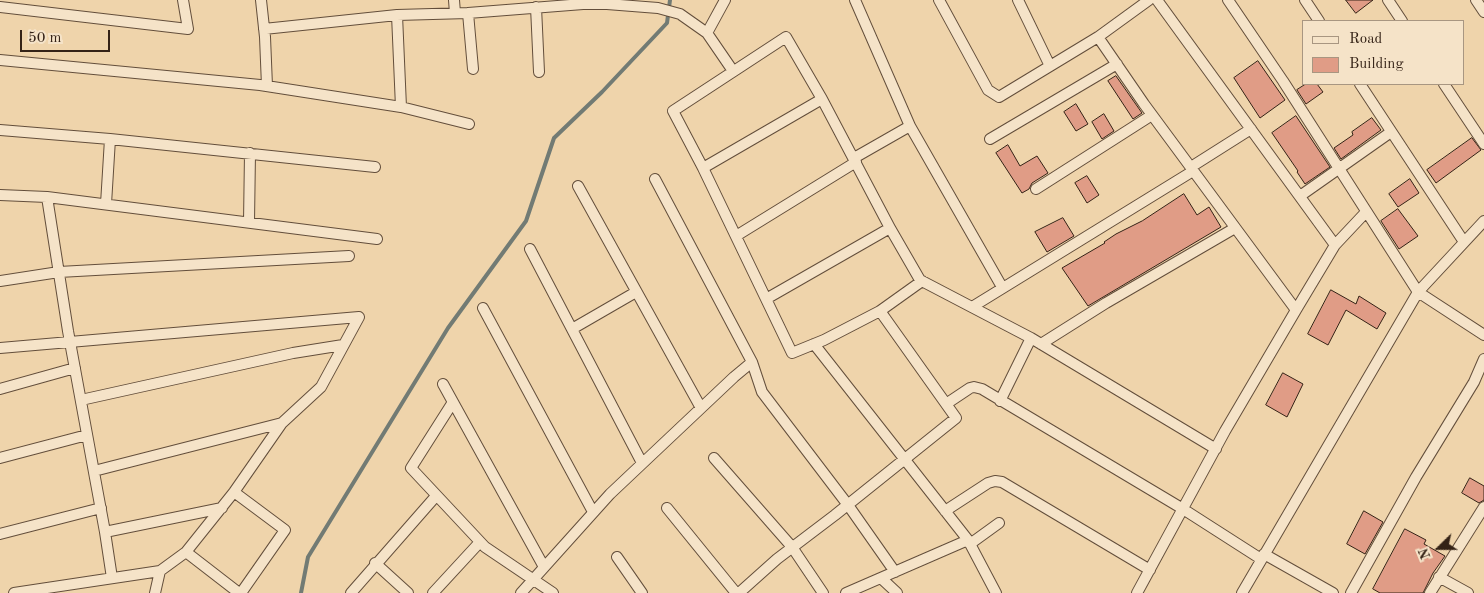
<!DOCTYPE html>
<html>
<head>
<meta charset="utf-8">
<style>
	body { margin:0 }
	#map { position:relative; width:1484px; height:593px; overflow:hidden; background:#efd4ab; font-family:"Old Standard TT",serif }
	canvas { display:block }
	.legend { position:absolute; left:1302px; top:20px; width:162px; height:65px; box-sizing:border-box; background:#f5e3c8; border:1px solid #a89681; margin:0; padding:6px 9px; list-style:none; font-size:15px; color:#342216 }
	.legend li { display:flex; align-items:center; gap:10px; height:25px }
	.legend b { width:25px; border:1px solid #a89681 }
	.north { position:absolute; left:1414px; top:523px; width:50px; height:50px; -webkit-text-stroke:4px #f5e3c8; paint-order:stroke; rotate:248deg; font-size:14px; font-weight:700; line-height:20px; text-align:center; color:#342216 }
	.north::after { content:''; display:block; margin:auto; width:18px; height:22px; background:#342216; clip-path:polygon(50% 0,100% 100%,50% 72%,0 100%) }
	.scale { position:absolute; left:20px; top:30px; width:90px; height:22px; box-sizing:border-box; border:2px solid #342216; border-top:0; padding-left:6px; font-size:15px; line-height:18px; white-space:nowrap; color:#342216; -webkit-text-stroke:4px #f5e3c8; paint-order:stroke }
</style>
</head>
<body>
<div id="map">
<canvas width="1484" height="593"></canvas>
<ul class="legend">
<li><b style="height:6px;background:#f5e3c8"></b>Road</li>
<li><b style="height:14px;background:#e09c86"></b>Building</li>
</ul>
<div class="north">N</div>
<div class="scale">50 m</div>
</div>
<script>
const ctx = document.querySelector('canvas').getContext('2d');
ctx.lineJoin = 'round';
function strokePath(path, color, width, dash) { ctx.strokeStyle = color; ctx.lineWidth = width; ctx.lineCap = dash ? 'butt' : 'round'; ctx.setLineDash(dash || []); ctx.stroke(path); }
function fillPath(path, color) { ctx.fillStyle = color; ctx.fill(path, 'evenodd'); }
strokePath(new Path2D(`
	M301,593l7,-36 140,-229 78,-107 28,-83 48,-46 65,-69 3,-23`), '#727b74', 4);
const building = new Path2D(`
	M1346,0h27l-17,13z
	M1258,61l27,39 -25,18 -26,-40z
	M1116,76l26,37 -9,6 -25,-38z
	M1306,84h11l6,8 -17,12 -9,-14z
	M1076,104l12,20 -12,7 -12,-19z
	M1104,114l10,17 -12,8 -10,-17z
	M1296,116l34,51 -25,17 -8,-12 1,-1 -26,-38z
	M1372,118l9,12 -40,29 -7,-11 19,-13 -1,-3z
	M1472,138l9,12 -45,33 -9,-13z
	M1008,145l12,21 17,-10 11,17 -16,10 -3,6 -7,4 -26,-40z
	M1087,176l12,19 -12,8 -12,-20z
	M1410,179l9,14 -21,14 -9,-13z
	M1184,194l13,21 12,-8 12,20 -133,79 -26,-38 43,-25 -1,-1 12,-8 26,-13z
	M1398,209l20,27 -19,13 -18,-28z
	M1063,218l11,18 -27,16 -12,-20z
	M1331,290l25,14 3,-8 27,17 -9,16 -31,-19 -18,35 -20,-11z
	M1283,373l20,11 -16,33 -21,-12z
	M1470,478l14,8v14l-5,3 -17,-10z
	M1364,511l19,11 -18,32 -18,-10z
	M1405,529l21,11 -2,4 21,12 -12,17 -10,20h-43l-7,-4z`);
fillPath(building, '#e09c86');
strokePath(building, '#342216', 1);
const minor = new Path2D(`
	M261,0l4,37 2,49
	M454,0l1,13
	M855,0l55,126
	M939,0l49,90 11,7 99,-60 51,-37
	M1018,0l32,66
	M1157,0l178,245 -39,65
	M1228,0l55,81 135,211 66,43
	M1305,0l14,21
	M1388,0l14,21
	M1476,0l8,12
	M0,7l188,22 -5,-29
	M536,7l3,65
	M468,13l5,56
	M397,15l4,92
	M264,29l133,-14 71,-2 115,-9h24l51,4 22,6 27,19 26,38
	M707,33l18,-33
	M1098,37l46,67 152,206 -71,121 -88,162
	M0,60l260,25 141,22 68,17
	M1360,84l104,158
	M1444,84l40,60
	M0,130l110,9 265,28
	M990,139l127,-75
	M854,158l56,-32 92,161
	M1191,167l60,-38
	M703,168l119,-69 68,129 30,52 111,58 185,111
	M655,179l97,183 10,30 86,113 47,67
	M578,186l123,222
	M1036,189l116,-74
	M0,195l47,2 21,134 37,201 7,46
	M1300,196l91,-64
	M47,197l330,42
	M106,204l4,-65
	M249,222l1,-69
	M736,236l120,-74
	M1335,245l31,-33
	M530,249l112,214
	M0,281l59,-9 290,-16
	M766,299l124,-71
	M972,307l221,-136
	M483,308l110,204
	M880,311l42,-30
	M572,329l64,-37
	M814,344l154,196
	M1041,344l65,-41 129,-75
	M0,348l359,-31 -38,70 -39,36 -188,48
	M443,384l101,183
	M0,389l75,-21
	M81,400l212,-47 50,-8
	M1000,401l31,-63
	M453,402l-42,66 74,79 68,46
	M946,404l24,-16 4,-1 8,2 201,120 78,50
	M0,458l87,-23
	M714,458l78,89 31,46
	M234,492l51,38 -44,63
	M667,508l69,85
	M945,511l43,-28 7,-2 7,1 148,88
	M105,532l117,-24
	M0,534l101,-26
	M970,544l29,-21
	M186,552l48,-60 48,-69
	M1264,554l69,39
	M617,557l25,36
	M375,563l33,30
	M1439,577l29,16
	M881,578l16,15
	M14,593l146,-22 26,-19 53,41
	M155,593l5,-22
	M351,593l85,-97
	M433,593l47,-51
	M521,593l89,-99 124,-117 18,-15
	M739,593l38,-34 58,-44 121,-97 -76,-107 -56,29 -32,13 -89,-185 -30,-57 113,-74 36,62
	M846,593l122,-53 28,53
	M1242,593l176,-301 66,-71
	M1351,593l65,-116 58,-95 10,-23
	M1430,593l54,-86`);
strokePath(minor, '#634e3b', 12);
strokePath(minor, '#f5e3c8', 10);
</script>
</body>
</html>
